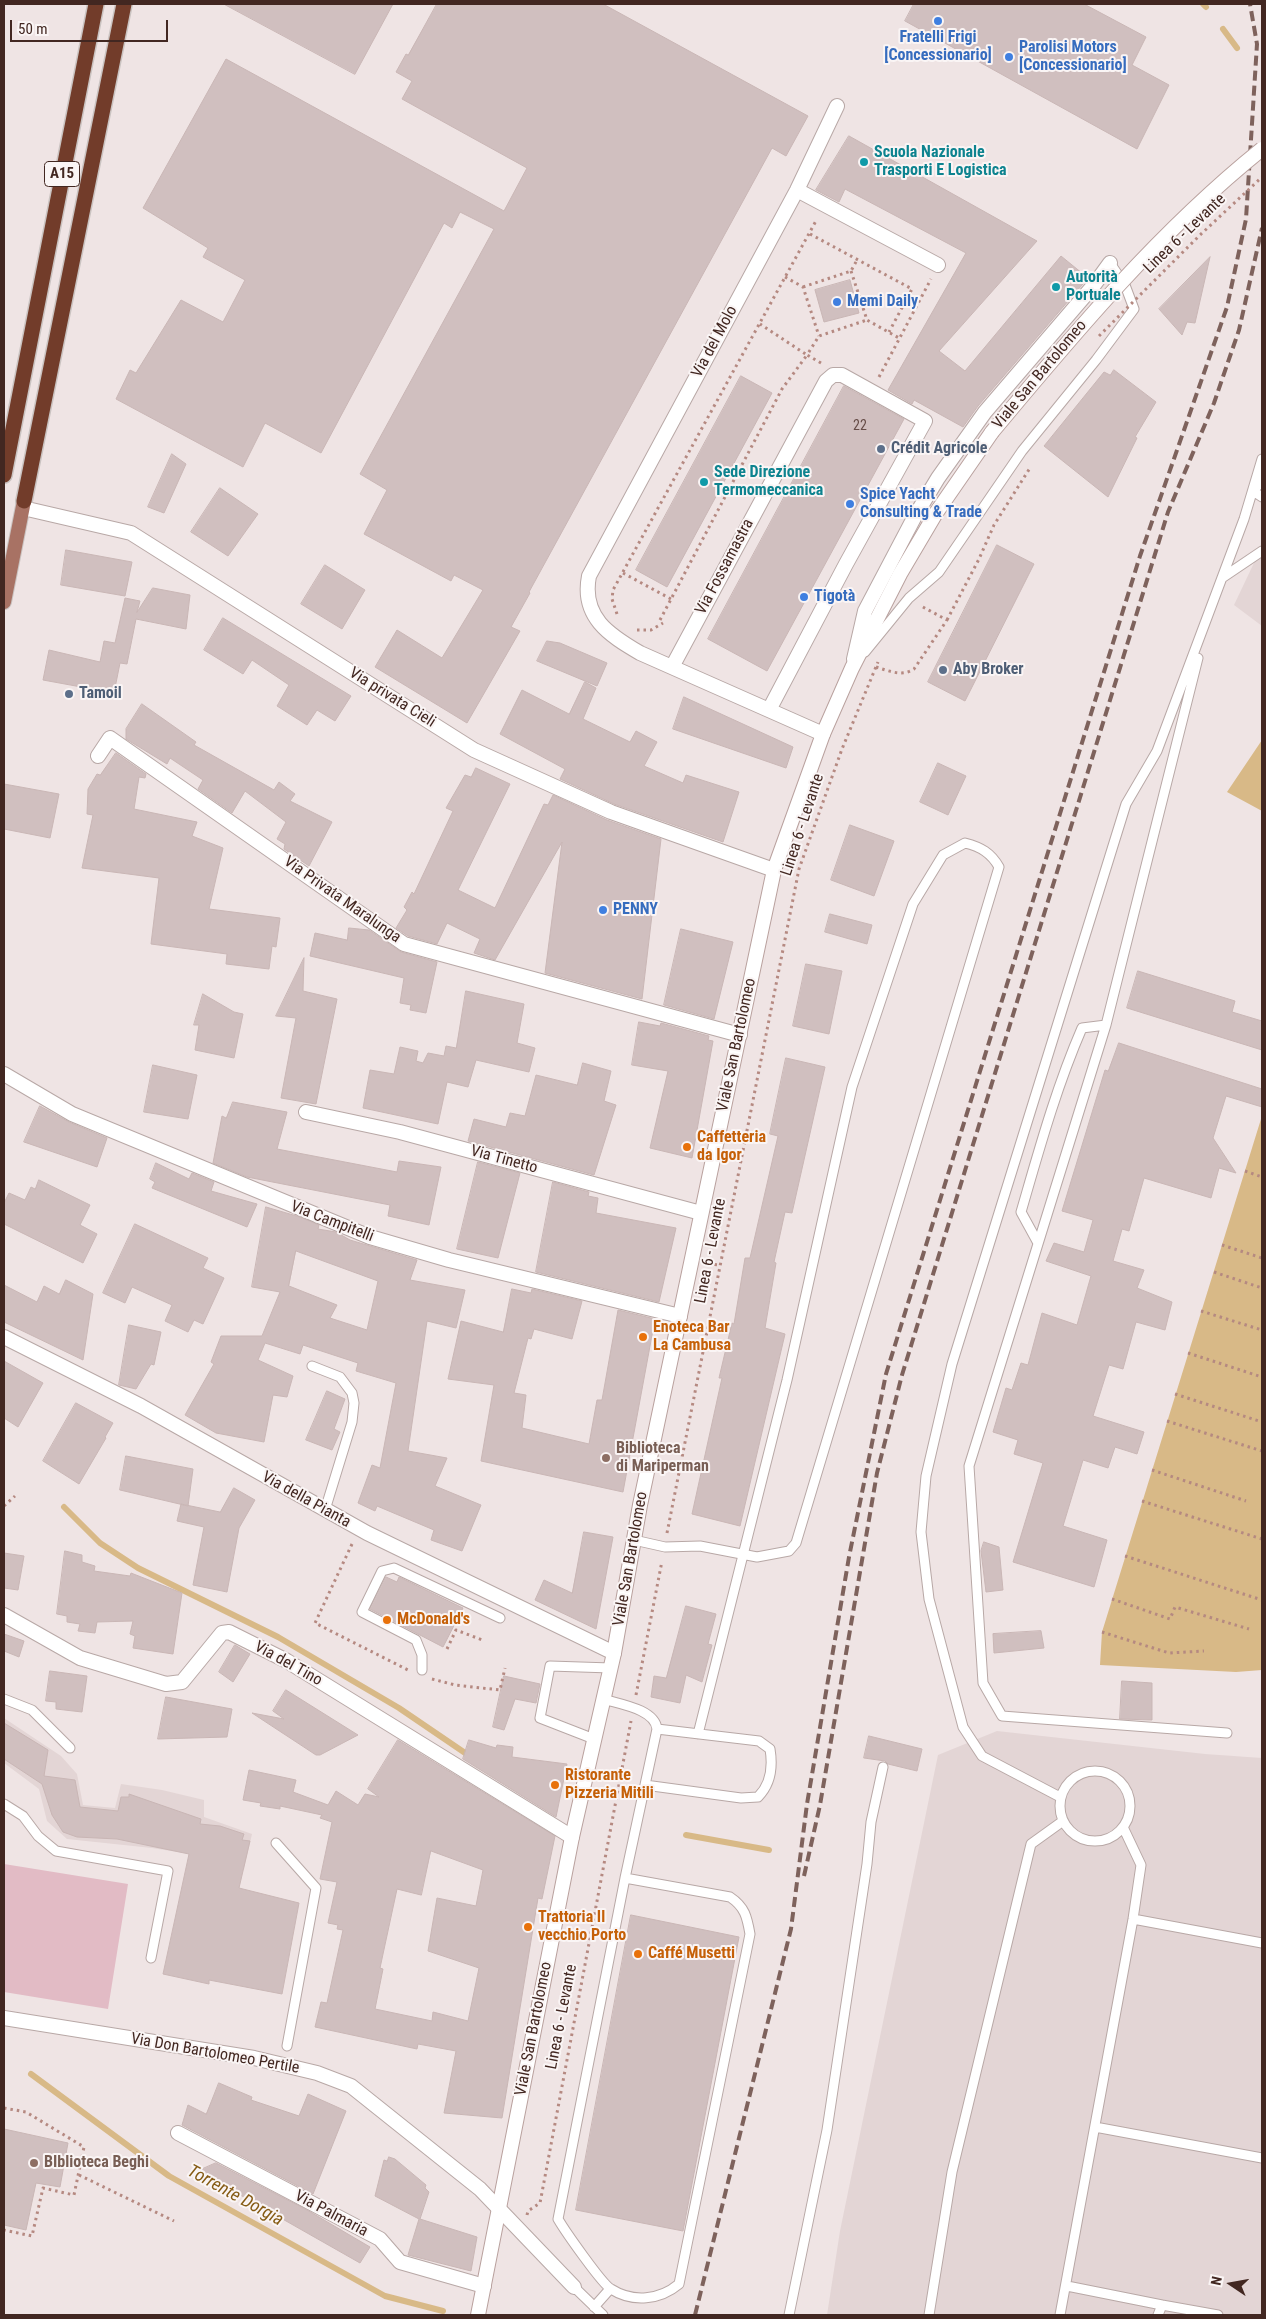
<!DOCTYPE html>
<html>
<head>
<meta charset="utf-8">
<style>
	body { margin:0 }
	#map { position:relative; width:1266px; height:2319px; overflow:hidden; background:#efe4e4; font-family:"Roboto Condensed",sans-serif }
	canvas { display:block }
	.frame { position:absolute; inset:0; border:5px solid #422721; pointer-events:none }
	.north { position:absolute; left:1206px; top:2259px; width:50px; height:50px; -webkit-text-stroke:4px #faf5f5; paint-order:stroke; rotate:282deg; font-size:14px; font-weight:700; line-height:20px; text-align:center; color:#422721 }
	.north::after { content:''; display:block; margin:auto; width:18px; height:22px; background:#422721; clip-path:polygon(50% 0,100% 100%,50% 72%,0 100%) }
	.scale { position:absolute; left:10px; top:20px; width:158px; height:22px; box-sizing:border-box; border:2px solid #422721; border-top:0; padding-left:6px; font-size:15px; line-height:18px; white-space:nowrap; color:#422721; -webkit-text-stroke:4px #faf5f5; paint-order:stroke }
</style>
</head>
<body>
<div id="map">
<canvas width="1266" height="2319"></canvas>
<div class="frame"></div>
<div class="north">N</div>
<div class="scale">50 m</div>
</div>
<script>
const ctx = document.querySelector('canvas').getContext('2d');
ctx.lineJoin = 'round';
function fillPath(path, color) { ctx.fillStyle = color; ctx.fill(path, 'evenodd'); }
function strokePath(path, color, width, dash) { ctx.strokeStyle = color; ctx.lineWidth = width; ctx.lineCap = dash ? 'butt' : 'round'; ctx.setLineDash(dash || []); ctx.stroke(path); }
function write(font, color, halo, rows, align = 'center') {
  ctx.font = font + ' "Roboto Condensed",sans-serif'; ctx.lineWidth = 4; ctx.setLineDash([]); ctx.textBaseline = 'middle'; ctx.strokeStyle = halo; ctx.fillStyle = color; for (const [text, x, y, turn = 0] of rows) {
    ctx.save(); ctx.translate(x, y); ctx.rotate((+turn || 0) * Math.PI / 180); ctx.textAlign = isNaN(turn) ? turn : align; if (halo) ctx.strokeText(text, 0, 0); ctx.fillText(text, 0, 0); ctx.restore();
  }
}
fillPath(new Path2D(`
	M1262,546v80l-28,-21z
	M4,1718l57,38 16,18 6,31 32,3 6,-24 41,6 42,10v17l48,17 -8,35 -41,-13 -51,-8 -85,-9 -20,-18 -8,-32 -35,-26z
	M997,1731l208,23 57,4v557h-435l13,-84 98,-476z`), '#e3d5d5');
fillPath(new Path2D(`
	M4,1864l124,20 -20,125 -104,-17z`), '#e2bbc5');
fillPath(new Path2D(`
	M1262,740v71l-35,-19z
	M1261,1119l1,551 -26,2 -136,-7 2,-33z`), '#d8b987');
strokePath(new Path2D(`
	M1203,4l3,3
	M1223,29l14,19
	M64,1507l36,36 38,25 140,69 121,71 72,49
	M686,1835l83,15
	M31,2074l138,102 216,120 58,15`), '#d8b987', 6);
const building = new Path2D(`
	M224,4h169l-38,70z
	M437,4h166l205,112 -22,40 -14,-8 -243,444 1,1 -19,34 9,4 -53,92 -92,-56 22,-37 45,28 41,-68 -29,-15 -3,6 -87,-47 23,-44 -27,-16 134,-245 -34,-17 -8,16 -8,-5 -123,230 -56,-30 -22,44 -127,-68 14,-29 6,3 45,-73 42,22 22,-42 -42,-23 5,-9 -65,-40 83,-149 278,152 23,-43 -125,-69 10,-18 -16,-9 10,-18 2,1z
	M914,4h170l62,33 -14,28 37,20 -32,64 -232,-128z
	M849,136l188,105 -98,110 26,20 96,-115 27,22 -110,128 -15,21 -49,-27 -2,4 -24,-14 78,-137 -121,-64 -6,13 -23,-12z
	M1210,257l-15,66 -8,-1 -5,13 -23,-26z
	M850,280l9,33 -35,9 -9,-32z
	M1114,370l42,32 -21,35 2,1 -29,59 -64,-51 60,-74 6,3z
	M741,376l31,17 -105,194 -31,-17z
	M844,386l60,33 -137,252 -59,-32z
	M172,454l14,10 -22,49 -16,-6z
	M220,488l38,26 -30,42 -37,-24z
	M997,545l37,19 -69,137 -37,-19z
	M66,550l66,12 -7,34 -64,-11z
	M325,565l40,25 -23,39 -41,-25z
	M153,588l37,7 -4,34 -50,-10 -9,45 -7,-1 -6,30 -71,-13 6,-30 51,12 4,-21 11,2 10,-45 15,3 -3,11z
	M223,618l128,78 -16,25 -18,-11 -10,15 -30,-19 12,-21 -37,-25 -9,14 -39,-24z
	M547,641l13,2 47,20 -10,23 -60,-25z
	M585,682l11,6 -13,31 47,23 6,-11 21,11 -13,24 39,17 3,-8 53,17 -16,50 -109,-38 -54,-25 5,-10 -65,-35 22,-44 47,24z
	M684,697l109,50 -7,21 -113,-39z
	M142,704l54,38 -2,3 80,45 5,-8 16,12 -5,7 42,21 -23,44 -25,-17 1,-5 -8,-5 9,-17 -41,-31 -13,22 -34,-24 5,-9 -33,-22 -3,6 -41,-25v-10z
	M116,753l30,21 -1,4 -6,-1 -5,32 63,13 -5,14 31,12 -14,61 71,9 -4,29 -4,-1 -3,23 -43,-5 1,-10 -76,-10 8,-66 -77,-10 11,-53 -6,-1 1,-25 9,-15 3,1z
	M938,763l28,13 -18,39 -28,-13z
	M476,768l34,16 -52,106 37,18 49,-104 4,1 5,-10 54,25 54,19 -19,160 -97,-26 17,-131 -67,118 -21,-7 6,-14 -33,-16 -10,21 -29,-8 -12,-8 11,-18 -3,-3 8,-15 2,2 39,-83 -7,-3 19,-33 6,2z
	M4,784l55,10 -9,44 -46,-9z
	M850,825l44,16 -20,55 -43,-16z
	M830,914l42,11 -5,19 -42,-12z
	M349,928l20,2 32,22 36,10 -11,51 -16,-3 1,-5 -11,-2 4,-25 -94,-22 5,-23 32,7z
	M681,929l52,13 -19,77 -50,-14z
	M304,958l-1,33 34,8 -21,105 -35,-6 15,-80 -20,-2z
	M806,964l36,7 -13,63 -36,-8z
	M1138,971l97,30 -3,11 30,9v29l-135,-42z
	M466,991l58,13 -7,39 18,5 -6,24 -53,-12 -8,27 -21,-5 -9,42 -75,-16 7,-38 24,4 6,-27 18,4 -2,10 7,2 5,-10 16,3 2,-10 10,2z
	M203,994l31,18 9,2 -9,44 -39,-8 4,-25h-5z
	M639,1022l21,4 1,-3 48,13 -1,4 5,1 -21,117 -42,-10 18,-77 -36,-6z
	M1119,1043l143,46v18l-36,-11 -13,42 23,35 -17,-5 -8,30 -67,-20 -15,53 -7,-2 -9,32 31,9 -7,18 35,14 -7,28 -29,-8 -13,47 -14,-4 -16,51 51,16 -7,22 -22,-7 -7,21 -25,-8 -20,66 44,14 -13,47 -81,-25 30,-99 -29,-9 4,-14 -25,-8 13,-44 6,2 9,-27 7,2 14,-52 35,12 14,-49 -45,-15 8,-18 30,9 9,-32 -31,-9 43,-141 3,1z
	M786,1058l39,9 -33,146 -7,-1 -11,50 2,1 -11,65 20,6 -45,192 -48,-12 30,-136h-3l13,-55 2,1 11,-66h5l28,-122 -8,-2z
	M583,1063l28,8 -7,30 12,4 -22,70 -126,-34 6,-22 32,8 4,-14 15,3 11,-41 41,10z
	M153,1065l44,10 -9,44 -44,-7z
	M233,1102l54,10 -10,37 120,23 2,-11 42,6 -12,58 -41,-9 2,-11 -143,-28 -34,-14 9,-47 4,2z
	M40,1106l29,16 38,16 -10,29 -73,-25z
	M478,1162l42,11 -22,85 -41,-9z
	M156,1163l33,16 3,-6 22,9 -3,9 46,13 -10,23 -95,-39 3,-6 -5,-3z
	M39,1180l51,25 -10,20 17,9 -14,29 -79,-39v-21l5,-10 16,7 6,-13 4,2z
	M553,1182l36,10 -1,4 10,2 -2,15 80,15 -17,74 -123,-30z
	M266,1207l34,10 19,8 -1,4 18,3 14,8 67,20 -7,20 55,10 -9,38 -29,-7 -19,130 39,7 -12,28 46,19 -19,46 -31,-11 3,-10 -57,-24 -2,5 -17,-8 14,-38 8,3 16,-85 -40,-12 2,-8 -55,-18 -3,9 -35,-11 -7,17 35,16 -6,21 -14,-2 -9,47 -48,-9 -31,-18 29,-51 -3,-2 10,-26h41l18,-44 -28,-5zM296,1251l82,30 -11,49 -37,-12 7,-13 -48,-19z
	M135,1224l73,34 -5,10 21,10 -21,46 -9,-4 -6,12 -23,-11 7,-16 -40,-18 -7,16 -22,-10z
	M66,1280l27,14 -10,66 -79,-38v-37l33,17 7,-16 15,8z
	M512,1289l19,4 1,-4 50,12 -10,38 -38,-10 -3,10 -3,-1 -14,55 12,2 -4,33 67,16 8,-44h5l16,-90 37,9 -32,173 -142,-31 13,-76 -46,-6 13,-58 42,11z
	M129,1325l32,7 -7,33 -3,-1 -15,25 -17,-4z
	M4,1361l39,22 -25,44 -14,-9z
	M327,1391l18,8 -11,30 6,3 -8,18 -26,-10z
	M76,1403l37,20 -8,14 1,1 -27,46 -36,-23z
	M126,1456l67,13 -5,37 -68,-16z
	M234,1488l21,12 -16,28 -12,64 -34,-7 11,-58 -27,-6 4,-17 39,8z
	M584,1532l29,5 -17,92 -61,-29 9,-20 28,13z
	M984,1542l15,5 4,43 -17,2 -5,-41z
	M65,1551l17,4v7l13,4 -1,5 36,5 1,-3 51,20 -9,61 -40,-6 2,-12 -5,-2 3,-13 -36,1 -2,11 -17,-2 2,-7 -13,-2v-6l-10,-2z
	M4,1553l20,3 -6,34 -14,-2z
	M386,1577l11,5 2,-5 64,31 -20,39 -73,-38z
	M686,1606l30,8 -8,30 4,1 -10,37 -16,-7 -6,28 -29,-6 3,-21 12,2z
	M1041,1631l3,17 -50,5 -1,-19z
	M4,1634l20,7 -5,16 -15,-6z
	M235,1645l15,9 -17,28 -14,-10z
	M50,1671l37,5 -5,36 -26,-3v-7l-10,-1z
	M504,1676l36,8 -4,19 -21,-4 -11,31 -11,-3z
	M1122,1681l30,2v37l-32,-1z
	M286,1690l72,45 -38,20h-4l-64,-42 32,6 -11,-8z
	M166,1697l66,12 -5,28 -69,2z
	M4,1723l44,27 -4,26 31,4 5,27 38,4 3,-14h8v-3l72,25 -1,5 20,2 24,8 -2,6 8,1 -11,47 60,15 -17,91 -73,-14v4l-46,-10 26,-120 -72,-15 -40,-2 -14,-5 -11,-17 -10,-31 -38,-25z
	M869,1736l53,13 -5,22 -29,-7 -3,-3 -21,-3z
	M398,1740l157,96 -13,63 -4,-1 -36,220 -58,-5 12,-62 -38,-7 -1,5 -102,-22 6,-25 6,1 16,-73 -6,-1 1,-4 -10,-2 9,-41 -17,-3 12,-57 -12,-4 2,-3 -42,-9v3l-20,-3 1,-3 -18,-3 6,-30 47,10 -3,12 35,13 8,-14 22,14 7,-11 14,3 -11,-8zM431,1851l52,19 -7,36 -39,-8 -9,53 51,17 -11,53 -35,-9 -1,9 -57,-12 8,-40 -3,-1 17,-79 24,6z
	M469,1740l27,8 1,-3 16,2 -1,10 55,7 -11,53 -93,-58z
	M631,1915l108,22 -56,294 -107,-21z
	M219,2083l33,14 -1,3 48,16 9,-22 38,17 -33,83 -131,-69 6,-20 18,9z
	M4,2129l64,14 -8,44 -24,-4 -10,47 -22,-5z
	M389,2157l6,2 31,26 -1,3 4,4 -9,27 57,18 -6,34 -63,-16 11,-36 -44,-23 9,-36 3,1z
	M216,2163l91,47 63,37 -10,16 -162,-92z`);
fillPath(building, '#d0bfbf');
strokePath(building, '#c9b6b5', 1);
const service = new Path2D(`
	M1262,481l-9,10 9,6
	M1222,578l40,-27
	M865,652l44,-54 30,-26 83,-121 74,-91 38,-51 -9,-24 -15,-22
	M1198,658l-92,367 -137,441 14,217 19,33 225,17
	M1038,1243l-17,-31c18,-62 35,-124 61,-184l24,-3
	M312,1366l28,11 12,16 2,10 -2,19 -27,88
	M634,1540l31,7 35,-1 57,11 32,-6 7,-8 203,-676c-8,-14 -18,-20 -34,-24l-22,12 -30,49 -61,183 -65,293 -89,354
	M422,1670v-15l-6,-15 -54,-28 20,-41 12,-3 106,50
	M4,1699l28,11 38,38
	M603,1699c16,5 52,10 54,30l-32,149
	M594,1739l-54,-21 10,-52 61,2
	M1060 1806a35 35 0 1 1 70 0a35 35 0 1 1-70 0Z
	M645,1785l96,13 17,-1c13,-13 15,-30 12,-48l-11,-8 -102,-12
	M1060,1797l-78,-41 -19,-29 -34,-128 -8,-67 5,-56 26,-112 174,-560 31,-53 87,-232 18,-60
	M4,1804l19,12 15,20 18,15 112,20 -17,87
	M276,1843l40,45 -29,158
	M625,1878l105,19c15,10 17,20 20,37l-71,350c-19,16 -46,19 -68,5 -9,-5 -46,-58 -53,-70z
	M1133,1919l129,24
	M1095,2127l167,31
	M1067,2286l95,19 -4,10
	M574,2287l29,28
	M1162,2305l56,10
	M594,2307l16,-18
	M789,2315l38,-185 40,-266 4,-42 12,-55
	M929,2315l23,-143 79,-328 32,-23
	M1060,2315l73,-396 8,-54 -18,-38`);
const minor = new Path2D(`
	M797,190l141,75
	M23,508l108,25 343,217 137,62 163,58
	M854,659l11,-48 50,-95 23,-38 47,-66 109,-127 16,-22
	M672,667l154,-286 7,-6h9l83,46 -79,143 -77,146
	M823,734l-183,-81c-31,-18 -59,-36 -51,-77l208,-386 40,-84
	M98,756l12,-18 294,206 336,91
	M4,1074l68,40 298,123 79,23 231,56
	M306,1112l94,20 301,81
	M4,1337l137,69 226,127 247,120
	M4,1615l76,43 86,26 16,-2 40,-49 7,-1 58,29 285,176
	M4,2018l250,40 63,15 34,13 129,103 94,98
	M178,2133l202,106 20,23 84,24`);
const secondary = new Path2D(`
	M478,2315l94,-478 42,-184 26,-148 134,-635 49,-136 29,-66 48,-94 36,-61 56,-81`);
const primary = new Path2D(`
	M4,602l20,-101`);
const motorway = new Path2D(`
	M4,475l92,-471
	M24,501l100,-497`);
strokePath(service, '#b8a8a6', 11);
strokePath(minor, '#b8a8a6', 16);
strokePath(secondary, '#b9a19e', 16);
strokePath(primary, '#cac3c1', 16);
strokePath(motorway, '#cac3c1', 18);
strokePath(new Path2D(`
	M810,234l102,55 -23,43
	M851,271l16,49 32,18
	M785,277l18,10 16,49
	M803,287l48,-16 6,-11
	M821,363l-14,-8 12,-19 48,-16
	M879,377l52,-98
	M623,573l48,26
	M617,614l-5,-15 1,-9 204,-371
	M660,620l122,-231 25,-34 -47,-31
	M947,620l32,-61 15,-34 36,-57
	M637,630h14l12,-7
	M876,667c13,4 26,10 38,2l33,-49 -26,-14
	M1245,1171l17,6
	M1222,1245l40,13
	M708,1264l13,1
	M1214,1272l48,16
	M1201,1311l61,19
	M1188,1353l74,24
	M1175,1394l87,28
	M1167,1421l95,30
	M1152,1470l94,31
	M1142,1501l120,38
	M4,1506l11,-10
	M667,1533l132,-664 43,-120 36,-87
	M352,1544l-37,79 93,47
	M1125,1556l137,44
	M1112,1599l58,20 5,-12 74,22
	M1102,1632l67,21 35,-2
	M447,1649l9,-19 29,11
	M432,1679l23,6 45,5 5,-22
	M636,1695l26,-134
	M4,2108l22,4 58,35 -10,48 -31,-7 -11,48 -28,-6
	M79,2175l95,46
	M527,2215l1,-4 12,-8 91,-482`), '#b58981', 3, [2.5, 4]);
strokePath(service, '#fff', 9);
strokePath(minor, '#fff', 14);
strokePath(secondary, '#fff', 14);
strokePath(primary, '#a87264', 14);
strokePath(motorway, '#723c2a', 15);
strokePath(new Path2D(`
	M804,1876l16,-71 57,-332 25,-98 266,-863 46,-109 25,-73 23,-102
	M695,2315l96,-386 16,-125 42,-247 37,-183 254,-818 87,-249 19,-88 11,-175 -7,-40`), '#7e625c', 4, [10, 5]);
const secondaryBridge = new Path2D(`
	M992,432c84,-101 168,-201 270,-283`);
strokePath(secondaryBridge, '#b9a19e', 16, []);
strokePath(new Path2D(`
	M1099,336l100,-100 63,-59`), '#b58981', 3, [2.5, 4]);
strokePath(secondaryBridge, '#fff', 14);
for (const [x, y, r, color] of [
	[938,21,5,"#3f7fe0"],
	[1009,57,5,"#3f7fe0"],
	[864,162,5,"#0f9aa8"],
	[1056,287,5,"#0f9aa8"],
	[837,302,5,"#3f7fe0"],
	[881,449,5,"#5c6f8a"],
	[704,482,5,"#0f9aa8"],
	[850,504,5,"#3f7fe0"],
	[804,597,5,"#3f7fe0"],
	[943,670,5,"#5c6f8a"],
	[69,694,5,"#5c6f8a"],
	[603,910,5,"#3f7fe0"],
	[687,1147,5,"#e8710a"],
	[643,1337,5,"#e8710a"],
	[606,1458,5,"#8d6e63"],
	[387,1620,5,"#e8710a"],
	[555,1785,5,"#e8710a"],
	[528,1927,5,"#e8710a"],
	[638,1954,5,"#e8710a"],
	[34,2163,5,"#8d6e63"]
]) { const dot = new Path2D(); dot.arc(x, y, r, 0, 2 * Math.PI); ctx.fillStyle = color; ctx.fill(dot); strokePath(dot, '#faf5f5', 2); }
write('14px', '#664d48', null, [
	["22",860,426]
]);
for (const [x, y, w] of [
	[62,174,35]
]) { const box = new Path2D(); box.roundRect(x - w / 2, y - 12.5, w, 25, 4); ctx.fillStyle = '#faf5f5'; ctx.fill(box); strokePath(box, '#422721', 1); }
write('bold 15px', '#422721', null, [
	["A15",62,174]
]);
write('bold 16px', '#366cbe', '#faf5f5', [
	["Fratelli Frigi",938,38,"center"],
	["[Concessionario]",938,56,"center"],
	["Parolisi Motors",1019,48],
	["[Concessionario]",1019,66],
	["Memi Daily",847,302],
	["Spice Yacht",860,495],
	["Consulting & Trade",860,513],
	["Tigotà",814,597],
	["PENNY",613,910]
], 'left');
write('bold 16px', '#0d838f', '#faf5f5', [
	["Scuola Nazionale",874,153],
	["Trasporti E Logistica",874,171],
	["Autorità",1066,278],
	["Portuale",1066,296],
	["Sede Direzione",714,473],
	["Termomeccanica",714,491]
], 'left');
write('16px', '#422721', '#faf5f5', [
	["Linea 6 - Levante",1185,234,-44],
	["Via del Molo",715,342,-62],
	["Viale San Bartolomeo",1040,375,-50],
	["Via Fossamastra",725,567,-62],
	["Via privata Cieli",392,698,32],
	["Linea 6 - Levante",803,825,-72],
	["Via Privata Maralunga",342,900,35],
	["Viale San Bartolomeo",737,1045,-78],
	["Via Tinetto",504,1160,15],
	["Via Campitelli",332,1222,21],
	["Linea 6 - Levante",711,1251,-79],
	["Via della Pianta",306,1500,29],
	["Viale San Bartolomeo",631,1559,-80],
	["Via del Tino",288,1664,29],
	["Linea 6 - Levante",562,2017,-79],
	["Viale San Bartolomeo",534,2029,-79],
	["Via Don Bartolomeo Pertile",215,2054,10],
	["Via Palmaria",331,2214,28]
]);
write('bold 16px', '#4e5e75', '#faf5f5', [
	["Crédit Agricole",891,449],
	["Aby Broker",953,670],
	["Tamoil",79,694]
], 'left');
write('bold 16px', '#c56008', '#faf5f5', [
	["Caffetteria",697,1138],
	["da Igor",697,1156],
	["Enoteca Bar",653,1328],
	["La Cambusa",653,1346],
	["McDonald's",397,1620],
	["Ristorante",565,1776],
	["Pizzeria Mitili",565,1794],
	["Trattoria Il",538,1918],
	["vecchio Porto",538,1936],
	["Caffé Musetti",648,1954]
], 'left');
write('bold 16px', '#785e54', '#faf5f5', [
	["Biblioteca",616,1449],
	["di Mariperman",616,1467],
	["BIblioteca Beghi",44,2163]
], 'left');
write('italic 18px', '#855b14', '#faf5f5', [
	["Torrente Dorgia",235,2196,29]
]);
</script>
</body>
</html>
